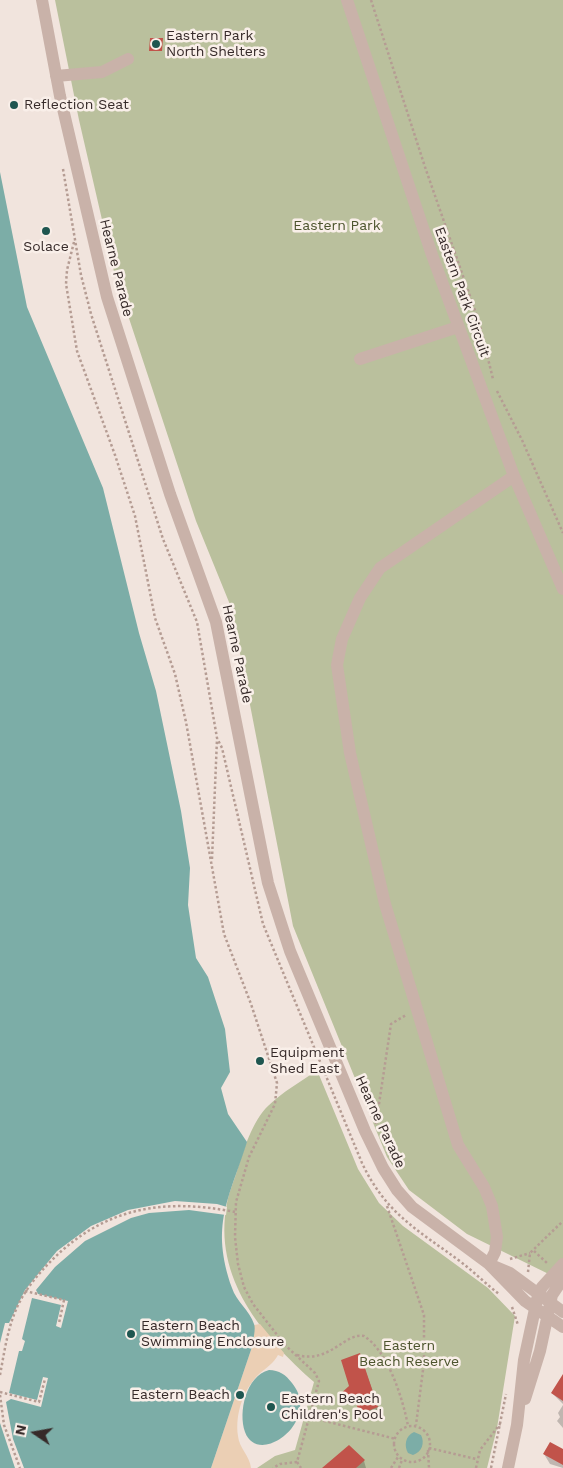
<!DOCTYPE html>
<html>
<head>
<meta charset="utf-8">
<style>
	body { margin:0 }
	#map { position:relative; width:563px; height:1468px; overflow:hidden; background:#f1e4dd; font-family:"Work Sans",sans-serif }
	canvas { display:block }
	.north { position:absolute; left:10px; top:1408px; width:50px; height:50px; -webkit-text-stroke:4px #f9efe9; paint-order:stroke; rotate:282deg; font-size:14px; font-weight:700; line-height:20px; text-align:center; color:#362a29 }
	.north::after { content:''; display:block; margin:auto; width:18px; height:22px; background:#362a29; clip-path:polygon(50% 0,100% 100%,50% 72%,0 100%) }
</style>
</head>
<body>
<div id="map">
<canvas width="563" height="1468"></canvas>
<div class="north">N</div>
</div>
<script>
const ctx = document.querySelector('canvas').getContext('2d');
ctx.lineJoin = 'round';
function fillPath(path, color) { ctx.fillStyle = color; ctx.fill(path, 'evenodd'); }
function strokePath(path, color, width, dash) { ctx.strokeStyle = color; ctx.lineWidth = width; ctx.lineCap = dash ? 'butt' : 'round'; ctx.setLineDash(dash || []); ctx.stroke(path); }
function write(font, color, halo, rows, align = 'center') {
  ctx.font = font + ' "Work Sans",sans-serif'; ctx.lineWidth = 5; ctx.setLineDash([]); ctx.textBaseline = 'middle'; ctx.strokeStyle = halo; ctx.fillStyle = color; for (const [text, x, y, turn = 0] of rows) {
    ctx.save(); ctx.translate(x, y); ctx.rotate((+turn || 0) * Math.PI / 180); ctx.textAlign = isNaN(turn) ? turn : align; if (halo) ctx.strokeText(text, 0, 0); ctx.fillText(text, 0, 0); ctx.restore();
  }
}
fillPath(new Path2D(`
	M55,0h508v1281l-96,-47 -58,-44 -22,-33 -94,-231 -62,-319 -35,-86 -81,-245 -36,-156z
	M317,1070l41,99 21,34 24,23 85,62 27,28 -18,112 -10,40h-230l18,-12 20,-6 19,-68c-51,-45 -102,-104 -87,-179 2,-11 7,-22 10,-32 6,-20 16,-51 31,-65 14,-14 33,-24 49,-36z`), '#bac09d');
fillPath(new Path2D(`
	M260,1324l24,29 -1,4 -5,-2c-4,8 -12,13 -19,19 -16,16 -24,40 -21,62 1,12 12,20 13,32h-40l42,-124 1,-19z`), '#ebcfb4');
fillPath(new Path2D(`
	M0,172l27,135 76,181 36,145 17,58 25,120 9,57 -2,37 8,53 12,19 17,52 5,43 -9,16 7,26 19,28c-18,57 -37,83 -15,146 4,13 18,23 22,36 2,5 -1,14 -1,20l-42,124h-211z
	M269,1370c10,0 17,5 23,13 31,38 -34,85 -47,49 -7,-20 1,-56 24,-62z
	M414,1432l7,3c4,8 1,17 -8,20l-5,-2c-4,-7 -3,-17 6,-21z`), '#7cada7');
fillPath(new Path2D(`
	M175,1201l42,3 10,3 -1,8 -37,-5 -40,3 -18,5 -46,23 -30,26 -19,23 2,4 30,7 -7,27 -5,-2 5,-21 -29,-7 -10,41 3,2 -3,10h-3l-10,42 28,7 6,-23 5,1 -7,29 -30,-8 -5,3 7,37 11,29h-9l-15,-45v-80l5,-20h4l16,-33 32,-39 34,-25 37,-16z`), '#f1e4dd');
fillPath(new Path2D(`
	M359,1354l22,59 -17,6 -7,-15 -15,-2 -3,-5 12,-10z
	M563,1380v24l-11,-11z
	M563,1405v23l-6,-7 3,-4 -2,-4z
	M349,1446l15,15 2,7h-42z
	M563,1451v17l-13,-4 -6,-10z`), '#0003');
fillPath(new Path2D(`
	M150,38h13l-1,13h-13z
	M360,1353l18,54 -18,7 -6,-16 -16,-2 11,-10 -8,-26z
	M563,1374v27l-12,-8z
	M550,1442l13,7v16l-20,-11z
	M349,1445l16,15 -9,8h-34z`), '#c1534a');
strokePath(new Path2D(`
	M371,0l54,167 54,155 14,57
	M63,169l18,106 10,39 72,225 34,83 20,116 5,10 41,176 99,239c24,51 56,67 99,99 13,10 25,22 38,32
	M74,242l-7,28 -1,14 11,67 38,104 20,61 20,102 20,56 11,48 38,212 27,70 26,79 -2,21 -26,53 -13,45 -1,35 3,27 6,23 9,17 32,41 30,28 4,8 -22,81 -17,2 -7,4
	M497,391l25,49 41,93
	M212,859l5,-120
	M376,1124l15,-100 15,-9
	M387,1206l37,109v47l-8,63
	M534,1251l13,12
	M510,1259l20,-6
	M528,1272l2,-19 33,-32
	M25,1291l39,9 -5,23
	M512,1307l6,18
	M297,1355c33,9 48,-23 67,-19 24,15 39,63 44,90
	M0,1375c4,-21 7,-43 15,-63 8,-20 22,-37 37,-52 53,-53 112,-62 183,-48
	M0,1392l39,10 6,-23
	M0,1395l4,30 16,43
	M309,1417l87,22
	M394 1444a18 18 0 1 1 36 0a18 18 0 1 1-36 0Z
	M429,1448l47,11
	M428,1450l1,18
	M297,1462l4,6
	M391,1468l7,-11
	M399,1468l3,-8
	M476,1468l4,-18 20,-26
	M491,1468l15,-74`), '#b59c93', 2.5, [2.5, 2.5]);
strokePath(new Path2D(`
	M42,0l18,96 47,201 63,197 46,128 52,261 22,68 75,180 18,37 14,22 15,17 77,57 36,37 38,26
	M347,0l85,255 82,221 49,113
	M56,76l46,-4 26,-13
	M360,359l98,-32
	M489,1264l6,-12 2,-15 -5,-31 -8,-19 -26,-42 -73,-241 -35,-151 -13,-88 5,-26 18,-41 20,-30 134,-92
	M491,1265l19,8 53,39
	M525,1399l15,-48 12,-56 11,-16
	M508,1468l9,-43 7,-65 14,-65 4,-8 21,-23`), '#c9b2a9', 12);
for (const [x, y, r, color] of [
	[156,44,5,"#1f5650"],
	[14,105,5,"#1f5650"],
	[46,231,5,"#1f5650"],
	[260,1061,5,"#1f5650"],
	[131,1334,5,"#1f5650"],
	[240,1395,5,"#1f5650"],
	[271,1407,5,"#1f5650"]
]) { const dot = new Path2D(); dot.arc(x, y, r, 0, 2 * Math.PI); ctx.fillStyle = color; ctx.fill(dot); strokePath(dot, '#f9efe9', 2); }
write('14px', '#362a29', '#f9efe9', [
	["Eastern Park",166,36],
	["North Shelters",166,52],
	["Reflection Seat",24,105],
	["Solace",46,247,"center"],
	["Equipment",270,1053],
	["Shed East",270,1069],
	["Eastern Beach",141,1326],
	["Swimming Enclosure",141,1342],
	["Eastern Beach",230,1395,"right"],
	["Eastern Beach",281,1399],
	["Children's Pool",281,1415]
], 'left');
write('14px', '#4c542d', '#f9efe9', [
	["Eastern Park",337,226],
	["Eastern",409,1346],
	["Beach Reserve",409,1362]
]);
write('14px', '#362a29', '#f9efe9', [
	["Hearne Parade",116,268,76],
	["Eastern Park Circuit",462,292,70],
	["Hearne Parade",237,654,78],
	["Hearne Parade",380,1122,65]
]);
</script>
</body>
</html>
